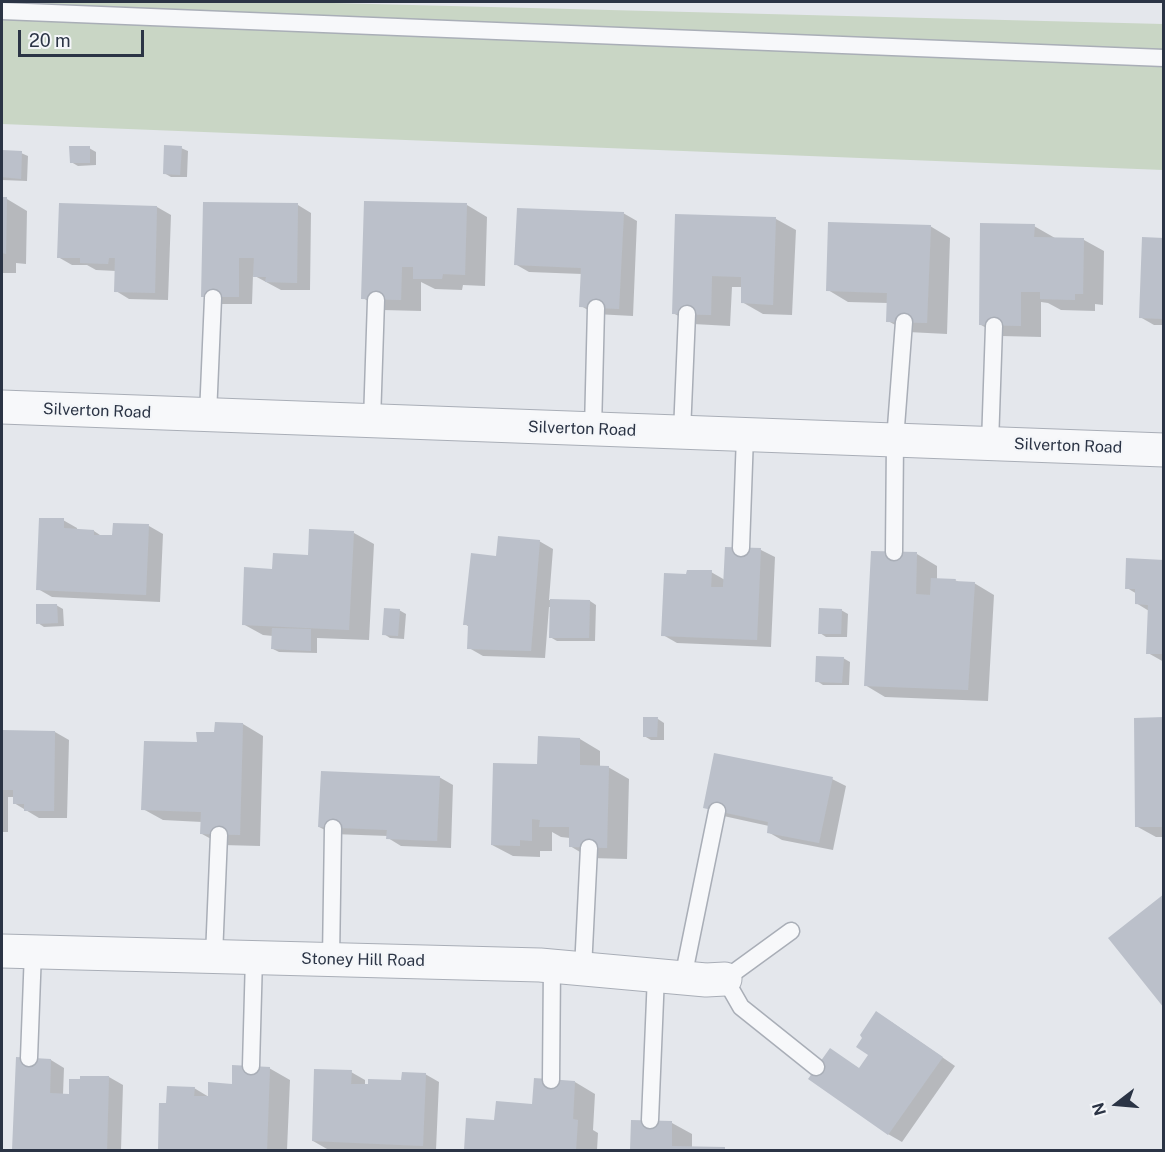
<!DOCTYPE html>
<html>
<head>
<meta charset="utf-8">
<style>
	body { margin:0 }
	#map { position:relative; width:1165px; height:1152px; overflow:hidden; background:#e4e7ec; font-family:"Public Sans",sans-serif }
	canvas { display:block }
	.frame { position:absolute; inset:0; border:3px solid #2b3445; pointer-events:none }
	.north { position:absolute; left:1087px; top:1074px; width:60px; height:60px; -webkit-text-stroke:4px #f4f6f9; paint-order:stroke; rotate:254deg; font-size:16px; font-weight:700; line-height:24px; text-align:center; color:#2b3445 }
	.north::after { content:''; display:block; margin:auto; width:21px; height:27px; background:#2b3445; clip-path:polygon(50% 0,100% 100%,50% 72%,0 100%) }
	.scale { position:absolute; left:18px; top:30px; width:126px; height:27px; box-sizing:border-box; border:3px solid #2b3445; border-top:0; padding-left:8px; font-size:18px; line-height:21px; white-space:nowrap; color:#2b3445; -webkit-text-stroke:4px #f4f6f9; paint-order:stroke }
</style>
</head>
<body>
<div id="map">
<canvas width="1165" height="1152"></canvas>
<div class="frame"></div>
<div class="north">N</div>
<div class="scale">20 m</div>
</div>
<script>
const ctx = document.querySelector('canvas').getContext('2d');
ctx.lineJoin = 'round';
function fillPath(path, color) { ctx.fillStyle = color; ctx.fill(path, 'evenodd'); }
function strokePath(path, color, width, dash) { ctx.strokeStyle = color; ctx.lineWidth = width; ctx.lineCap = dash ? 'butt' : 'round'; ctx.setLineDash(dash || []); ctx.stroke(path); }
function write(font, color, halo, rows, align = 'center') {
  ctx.font = font + ' "Public Sans",sans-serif'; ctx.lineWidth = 4.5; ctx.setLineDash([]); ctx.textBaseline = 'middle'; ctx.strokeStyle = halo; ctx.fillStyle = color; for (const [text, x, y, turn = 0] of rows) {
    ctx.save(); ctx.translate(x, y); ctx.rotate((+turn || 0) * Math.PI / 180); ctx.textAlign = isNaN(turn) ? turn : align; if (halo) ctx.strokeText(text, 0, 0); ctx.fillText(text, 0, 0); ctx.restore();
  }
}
fillPath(new Path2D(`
	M2,2h291l870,22v146l-1161,-46z`), '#c9d6c5');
fillPath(new Path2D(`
	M89,148l7,4v13l-18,1 -7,-4z
	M181,148l7,3 -1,26h-16l-7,-4z
	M2,152l19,1 7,3 -1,25 -25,-1z
	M2,199h5l20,12 -1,53 -10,-1v10h-14z
	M204,203l94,2 13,8 -1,77h-29l-28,-15 -1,29h-36l-14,-8z
	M467,205l20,12 -2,69 -22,-1 -1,5 -27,-1 -14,-7v29l-38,-1 -20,-12z
	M157,207l14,8 -3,85 -39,-1 -13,-8v-20l-20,-1 -9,-5h-15l-14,-8z
	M623,213l14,8 -4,95 -38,-2 -14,-8 1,-32 -53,-2 -14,-8z
	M677,215l99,4 20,11 -4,85 -29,-1 -21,-12 1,-15h-11l-2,39 -37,-2 -20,-11z
	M930,226l20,12 -3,96 -39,-2 -20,-11v-18l-40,-1 -20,-12z
	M1034,226l21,12 29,2 20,11 -1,54 -8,-1v7l-34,-1 -13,-7 -7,-1v35l-40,-1 -20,-11z
	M1164,239v86h-10l-14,-8z
	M63,520l14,8v2l17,1 9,6h11l35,-11 14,8 -3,68 -108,-5 -14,-8z
	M354,533l20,11 -5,96 -52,-2v15l-38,-1 -6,-3v-13l-10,-1 -20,-11 31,-54 35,-14z
	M539,541l14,8 -4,51 41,1 6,4 -1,36h-38l-7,-4 1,-30h-2l-4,51 -62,-2 -14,-8v-21l-4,-3 32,-66z
	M727,548l34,2 14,7 -4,90 -94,-4 -14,-8 25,-60 23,-3 14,8z
	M917,554l20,12v14h18l5,3h14l20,12 -6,106 -103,-4 -20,-12z
	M1164,561v101l-16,-9 1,-42 -13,-8 1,-9 -10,-6z
	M56,605l7,4 1,17 -20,1 -6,-4z
	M399,610l7,4 -2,25 -14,-1 -6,-4z
	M841,610l7,4 -1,23h-21l-6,-4z
	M843,658l7,4 -1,23h-26l-6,-4z
	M644,718l14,1 6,4v17h-13l-7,-4z
	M1164,719v118h-8l-20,-11z
	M216,723l27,1 20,12 -3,110 -38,-1 -20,-11v-12l-39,-2 -20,-11 55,-65 18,-10z
	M2,731l53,1 14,8 -2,78h-28l-25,-15 1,-6h-7v35h-6z
	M580,739l20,12v16h8l21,12 -2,80 -37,-1 -20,-12v-8l-9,-1 -9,-5v19h-12v6l-27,-1 -21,-11 46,-79z
	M439,777l14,8 -2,63 -50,-2 -13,-8v-2l-55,-2 -14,-7z
	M832,779l14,7 -13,64 -51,-10 -14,-8 1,-6 -50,-11 -14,-8z
	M890,1021l65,45 -53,76 -14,-8 -58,-84 30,19z
	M17,1059l34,1 13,8 -1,27h8l38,-18 14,8 -2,65h-107z
	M269,1068l21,12 -3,70h-128l2,-45h6l27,-17 15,9z
	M351,1072l14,8v6l38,-5 22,-7 14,8 -3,68h-64l-45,-1 -14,-8z
	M575,1082l20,12 -2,36 5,3 -1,17h-132l2,-30 29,2 38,-17z
	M632,1122l40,1 20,11v14l32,1 3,1h-95z`), '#0003');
fillPath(new Path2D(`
	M164,145l18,1 -2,29 -17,-1z
	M69,146h21v17h-20z
	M2,150l20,1 -1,28 -19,-2z
	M2,197h5l-1,57 -4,-1z
	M364,201l103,2 -2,72 -22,-1 -1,5h-29v-12h-11l-1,33 -40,-1z
	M203,202l95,1 -1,80 -32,-1 1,-5h-13l1,-19h-15v39h-38z
	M59,203l98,3 -2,87 -41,-1 1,-34h-6l-1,6 -28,-1v-5h-23z
	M517,208l107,4 -5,97 -40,-2 2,-39 -67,-3z
	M675,214l101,3 -3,88 -32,-2v-26l-29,-1 -1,39 -39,-1z
	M828,222l103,3 -4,98 -41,-1 1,-29 -61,-2z
	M980,223l55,1 -1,13 50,1 -1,56h-8v6l-35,-1v-7h-19v34l-42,-1z
	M1142,237l22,1v81l-25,-1z
	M39,518h25v10l30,2v5h18l1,-12 36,1 -3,71 -110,-5z
	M309,529l45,2 -5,99 -107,-5 2,-58 28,2 1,-16 35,2z
	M498,536l42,4 -9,111 -64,-2 1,-24h-5l8,-72 25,3z
	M725,547l36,1 -4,92 -96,-4 3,-63 22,1 1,-4h25l-1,17h12z
	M871,551l46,1 -1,42 14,1 1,-17 25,1 -1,2 20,1 -7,108 -104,-4z
	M1126,558l38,2v94h-18l2,-49 -13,-1v-15h-10z
	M550,599l40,1 -1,38h-40z
	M36,604h21l1,19 -22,1z
	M384,608l16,1 -2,27 -16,-1z
	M819,608l23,1 -1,25h-23z
	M272,628l39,1v22l-40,-2z
	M816,656l28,1 -2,26 -27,-1z
	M643,717h15l-1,20h-14z
	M1164,717v110h-29l-1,-109z
	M215,722l28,1 -3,112 -40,-1 1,-22 -60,-2 3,-69 53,1 -1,-10h18z
	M2,730l53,1 -1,80h-30v-7h-11v-14h-11z
	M538,736l42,2v27l29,1 -2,82 -38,-1v-20h-30l1,-7 -8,-1v22l-12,-1v6l-29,-1 2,-82 44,1z
	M714,753l119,24 -14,66 -52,-10 1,-11 -65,-14z
	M321,771l119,5 -3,65 -51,-2 1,-9 -69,-3z
	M1164,894v114l-56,-70z
	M876,1011l67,46 -55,78 -80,-56 22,-31 29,20 9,-13 -12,-8 6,-9 -2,-3z
	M16,1057l35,2 -1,34 19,1v-15h11v-3h29l-2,74h-95z
	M232,1065l38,2 -3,83h-109l1,-47h7l1,-17 28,1 -1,9h14v-14l24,2z
	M314,1069l38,1 -1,14h17v-5l33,1 1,-8 24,1 -3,73 -111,-5z
	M534,1078l41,3 -2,38 5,1 -2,30h-112l2,-32 28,2 2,-19 36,3z
	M631,1120l41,1v25l53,1v3h-95z`), '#bbc0ca');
const service = new Path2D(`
	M2,11l1162,47
	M208,415l5,-117
	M372,421l4,-121
	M593,429l3,-121
	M682,432l5,-118
	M990,444l4,-118
	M741,548l4,-113
	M894,552l1,-112 9,-118
	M791,931l-66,48 16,28 75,60
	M214,956l5,-121
	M331,959l2,-131
	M583,969l6,-121
	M683,978l34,-167
	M29,1058l4,-107
	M251,1066l3,-109
	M551,1080l1,-114
	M650,1120l6,-145`);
const minor = new Path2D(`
	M2,407l1162,43
	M2,951l538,14 166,15 19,-1`);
strokePath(service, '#a9aeb7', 19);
strokePath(minor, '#a9aeb7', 35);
strokePath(service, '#f7f8fa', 16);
strokePath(minor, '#f7f8fa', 33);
write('16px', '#2b3445', '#f4f6f9', [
	["Silverton Road",97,411,2],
	["Silverton Road",582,429,2],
	["Silverton Road",1068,446,2],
	["Stoney Hill Road",363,960,1]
]);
</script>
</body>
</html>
